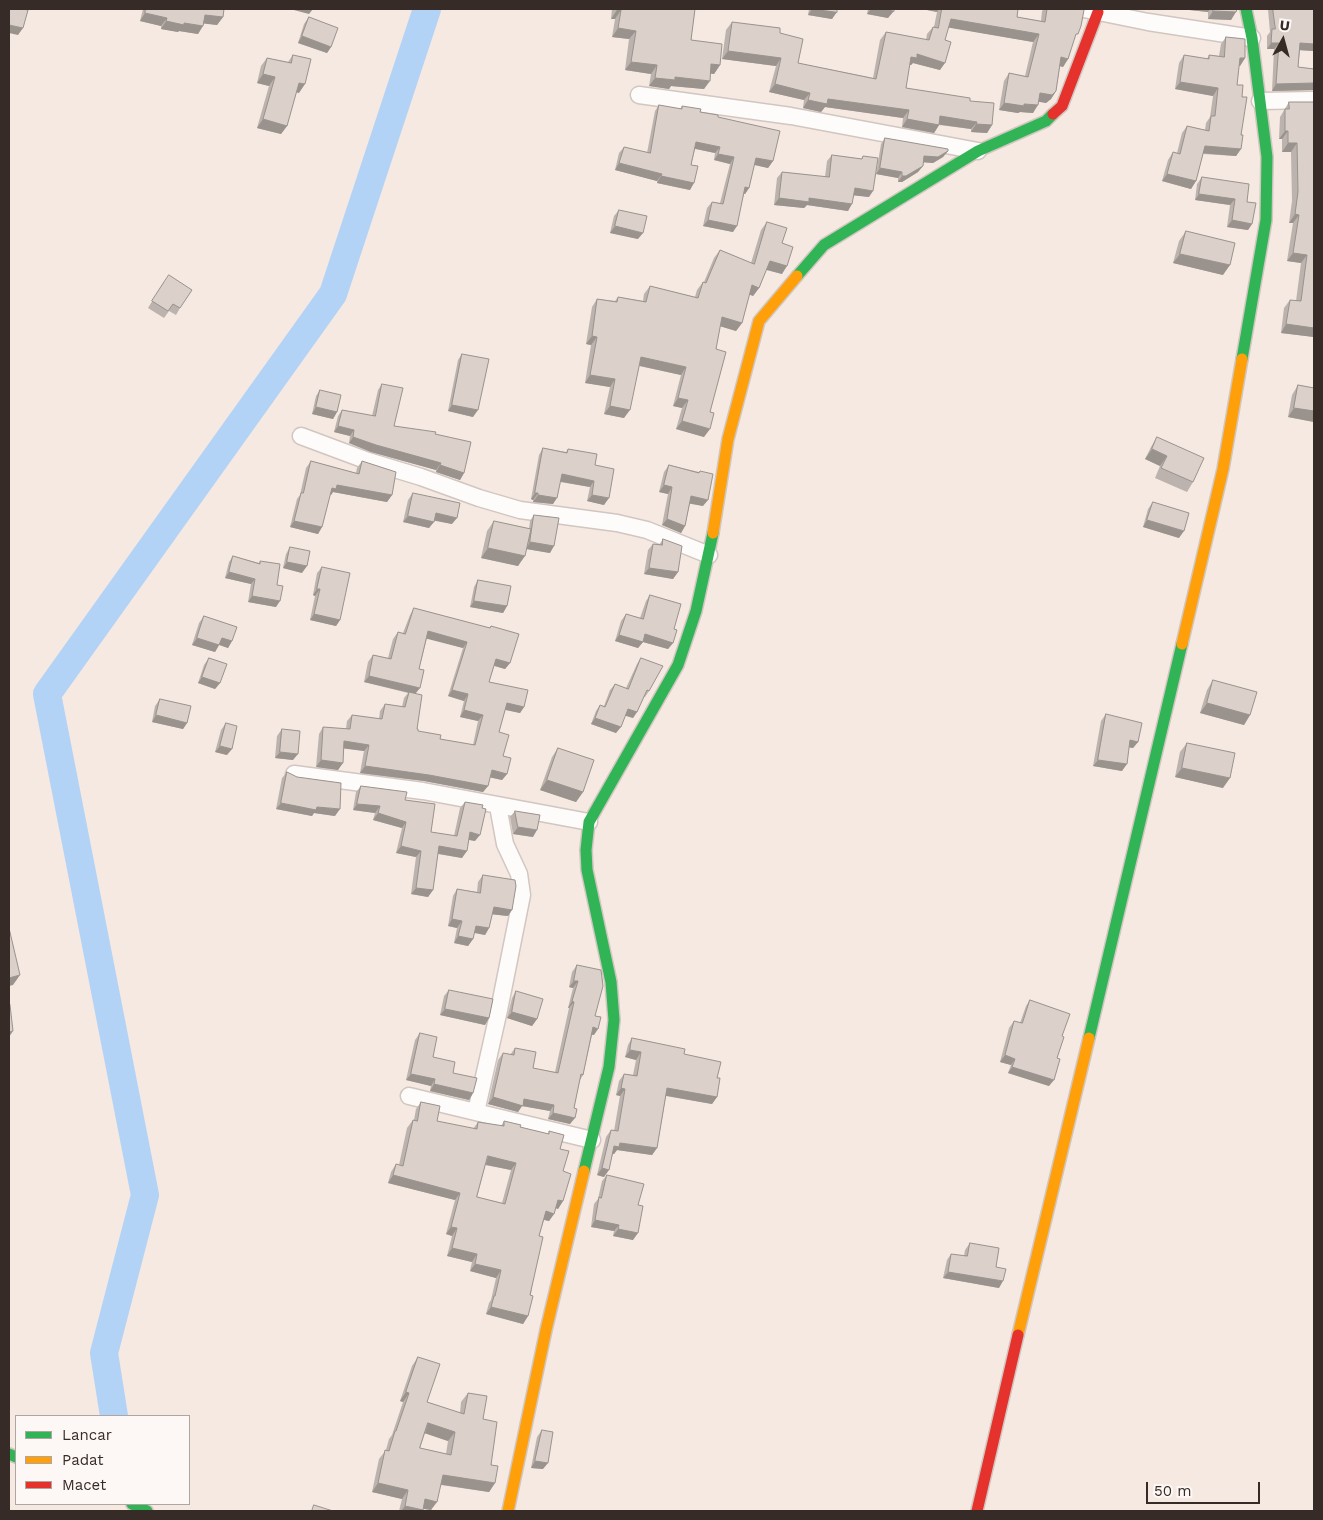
<!DOCTYPE html>
<html>
<head>
<meta charset="utf-8">
<style>
	body { margin:0 }
	#map { position:relative; width:1323px; height:1520px; overflow:hidden; background:#f5e9e2; font-family:"Work Sans",sans-serif }
	canvas { display:block }
	.frame { position:absolute; inset:0; border:10px solid #362b26; pointer-events:none }
	.legend { position:absolute; left:15px; top:1415px; width:175px; height:90px; box-sizing:border-box; background:#fdf8f5; border:1px solid #ada6a2; margin:0; padding:6px 9px; list-style:none; font-size:15px; color:#362b26 }
	.legend li { display:flex; align-items:center; gap:10px; height:25px }
	.legend b { width:25px; border:1px solid #ada6a2 }
	.north { position:absolute; left:1258px; top:15px; width:50px; height:50px; -webkit-text-stroke:4px #fdf8f5; paint-order:stroke; rotate:7deg; font-size:14px; font-weight:700; line-height:20px; text-align:center; color:#362b26 }
	.north::after { content:''; display:block; margin:auto; width:18px; height:22px; background:#362b26; clip-path:polygon(50% 0,100% 100%,50% 72%,0 100%) }
	.scale { position:absolute; left:1146px; top:1482px; width:114px; height:22px; box-sizing:border-box; border:2px solid #362b26; border-top:0; padding-left:6px; font-size:15px; line-height:18px; white-space:nowrap; color:#362b26; -webkit-text-stroke:4px #fdf8f5; paint-order:stroke }
</style>
</head>
<body>
<div id="map">
<canvas width="1323" height="1520"></canvas>
<div class="frame"></div>
<ul class="legend">
<li><b style="height:6px;background:#30b455"></b>Lancar</li>
<li><b style="height:6px;background:#ff9f0a"></b>Padat</li>
<li><b style="height:6px;background:#e5322d"></b>Macet</li>
</ul>
<div class="north">U</div>
<div class="scale">50 m</div>
</div>
<script>
const ctx = document.querySelector('canvas').getContext('2d');
ctx.lineJoin = 'round';
function strokePath(path, color, width, dash) { ctx.strokeStyle = color; ctx.lineWidth = width; ctx.lineCap = dash ? 'butt' : 'round'; ctx.setLineDash(dash || []); ctx.stroke(path); }
function fillPath(path, color) { ctx.fillStyle = color; ctx.fill(path, 'evenodd'); }
strokePath(new Path2D(`
	M114,1416l-10,-63 41,-158 -98,-501 286,-400 94,-285`), '#b3d3f6', 28);
const street = new Path2D(`
	M1084,9l64,13 104,16
	M639,95l152,21 187,35
	M1260,101l54,-1
	M301,436l67,25 53,16 58,21 41,12 97,13 30,7 62,25
	M294,774l129,17 166,31
	M409,1096l183,44
	M476,1112l23,-102 23,-115 -3,-21 -14,-30 -7,-38`);
const fast = new Path2D(`
	M797,276l27,-31 154,-94 68,-30 7,-7
	M1242,359l24,-139 1,-63 -15,-119 -6,-29
	M1089,1038l93,-394
	M584,1171l25,-104 5,-47 -3,-38 -24,-112 -1,-20 3,-28 89,-157 18,-54 17,-78
	M9,1454l7,3
	M132,1504l15,7`);
const slow = new Path2D(`
	M713,533l15,-94 31,-118 38,-45
	M1182,644l41,-175 19,-110
	M1018,1335l71,-297
	M508,1511l38,-181 38,-159`);
const jam = new Path2D(`
	M1053,114l9,-8 36,-94
	M977,1511l41,-176`);
strokePath(street, '#d1c6c0', 19);
strokePath(fast, '#d1c6c0', 14);
strokePath(slow, '#d1c6c0', 14);
strokePath(jam, '#d1c6c0', 14);
strokePath(street, '#fefcfb', 16);
strokePath(fast, '#30b455', 11);
strokePath(slow, '#ff9f0a', 11);
strokePath(jam, '#e5322d', 11);
fillPath(new Path2D(`
	M143,9h81l-1,8 -6,8 -13,-2 -6,11 -19,-3 -1,1 -17,-3v-3l-21,-5z
	M612,9h83l-4,31 29,25 -6,9 -4,-1 -6,16 -33,-3 -2,3 -20,-3 2,-12 -26,-4 4,-31 -17,-2 3,-18h-4z
	M809,9h28l-5,10 -24,-4z
	M868,9h26l-6,9 -21,-4z
	M922,9h96l-1,8 24,4 1,-10 2,-2h39l-15,50 -5,8 -3,-1 -4,25 -5,8 -5,4 -8,-2 -5,12 -13,-1 -2,1 -19,-3 5,-29 5,-8 16,3 8,-34 -85,-15 -3,13 -5,30 -27,-7 -2,2h-2l-3,23 64,13 22,24 -5,8 -16,-1v-3l-32,-4 -5,8 -32,-6 1,-9 -78,-11 -4,5 -18,-4 1,-8 -35,-8 7,-26 -54,-7 4,-29 6,-8 48,11 18,30 75,15 7,-38 6,-8 40,8 1,-6 6,-7h1l3,-15z
	M1180,9h57l-6,11 -23,-1v-7z
	M1268,9h46v42l-14,-1 -2,17 16,2v21l-42,1 2,-42h-7v-13l3,-4z
	M309,17l22,30 -4,6 -29,-10 6,-19z
	M1226,37l19,21 -5,8 -1,-1 -2,20 5,12 -1,52 -5,7 -33,-2 -7,27 -5,8 -29,-8 6,-21 5,-8 4,1 5,-20 5,-7 18,4 1,-7 4,-6 3,-21 -38,-7 4,-26 5,-8 23,4 2,-4 10,1 2,-12z
	M293,55l6,38 -3,-1 -9,34 -6,8 -24,-6 12,-42 -12,-3 4,-17 6,-8 21,4z
	M1289,102h25v235l-33,-4 3,-25 6,-8 6,1 5,-38 -14,-2 6,-38h-4l3,-22 -1,-49h-9v-13h-3l1,-22z
	M659,105l21,4 2,-3 36,11 55,44 -5,7 -14,-3 -5,23 -4,6h-1l-11,38 -30,-6 4,-18 5,-6 8,1 10,-39 -16,-4 1,-7 -20,-4 -4,16 -1,25 -33,-7v-2l-42,-11 4,-17 5,-6 23,6 8,-42z
	M885,138l63,13 -5,6 -10,6 -10,-1v4l-5,6 -16,10h-4v-4l-22,-4 5,-30z
	M832,155l29,4 2,-3 6,41 -15,-2 -6,16 -41,-6 -3,3 -30,-3 3,-27 5,-6 43,5 2,-16z
	M1202,177l45,25 5,22 -4,6 -21,-3 3,-22 -35,-5 2,-16z
	M619,210l19,29 -28,-6 4,-17z
	M767,222l15,21v31l-16,-4 -7,18 -6,8 -4,-2 -7,29 -6,8 -16,-5 -4,23 -12,88 -28,-8 6,-21 -9,-2 8,-31 -42,-9 -15,52 -20,-4 6,-27 -25,-4 6,-38 -5,-1 6,-37 5,-8 18,2 3,-4 25,4 1,-7 6,-8 45,11 2,-7 6,-8h1l10,-24 6,-8 31,13 10,-33z
	M1186,231l37,44 -50,-12 6,-22z
	M164,282l16,26 -4,7 -7,-4 -5,7 -16,-10z
	M462,354l11,63 -25,-6 10,-51z
	M382,384l12,42 41,8 29,39 -4,7 -24,-8v-2l-65,-18 -22,-9 1,-7 -16,-4 4,-16 4,-6 30,6 6,-26z
	M1298,385l16,3v34l-26,-5 4,-22z
	M320,390l17,22 -4,7 -21,-5 4,-18z
	M1157,437l36,45 -6,10 -32,-14 5,-12 -15,-7 6,-12z
	M543,448l23,4 2,-3 27,16 9,40 -17,-4 3,-14 -30,-5 -7,22 -20,-2v-2l-2,-1 8,-44z
	M311,461l45,12 1,-5 5,-7 30,34 -5,7 -54,-10 -2,3h-1l-8,32 -4,7 -28,-7 7,-28 3,-4 6,-27z
	M669,465l30,7 1,-1 3,35 -13,-3 -5,23 -4,7 -19,-8 6,-31 -9,-2 5,-20z
	M413,493l39,31 -18,-4 -5,8 -26,-6 5,-22z
	M1153,502l26,36 -36,-11 5,-18z
	M534,515l16,38 -23,-4 -9,17 -37,-8 6,-27 7,-10 35,8 1,-8z
	M663,539l15,33 -5,7 -29,-5 4,-24 5,-6 6,1z
	M290,547l12,26 -19,-5 3,-14z
	M233,556l26,7 1,-2 17,24 -1,22 -28,-5 3,-18 -26,-6 4,-16z
	M322,567l18,53 -4,6 -26,-6 5,-24 -2,-1 4,-22z
	M478,580l29,26 -4,7 -33,-6 4,-20z
	M650,595l24,34 -1,14 -5,6 -25,-7 -5,6 -23,-7 6,-20 5,-7 14,4 6,-17z
	M414,608l75,20 2,-2 19,37 -5,6 -11,-3 -5,16 35,25 -4,6 -15,-3 -6,22 4,24 4,18 -5,6 -12,-3 -2,9 -5,6 -59,-11 -64,-8 4,-22 -20,-3 -6,22 -22,-3 3,-33 4,-7 23,2 1,-8 5,-6 27,4 1,-8 5,-7 17,3 2,-9 4,-5 -44,-11 4,-20 5,-7 15,3 5,-19 5,-7 5,1 7,-18zM427,638l36,10 -15,48 16,5 -4,16 18,4 -5,24 -33,-6 -22,-8 -1,-2 -1,-35 3,-25z
	M204,616l28,25 -4,7 -9,-3 -4,7 -23,-7 7,-22z
	M209,658l11,25 -5,6 -17,-6 6,-18z
	M641,658l8,33 -4,6h-1l-7,15 -4,6 -8,-3 -9,18 -25,-9 5,-13 4,-6 4,1 6,-16 5,-6 11,4 11,-24z
	M1213,680l37,35 -6,10 -44,-12 7,-23z
	M160,699l27,24 -4,6 -31,-7 3,-16z
	M1106,714l32,28 -5,6 -4,-1 -7,24 -29,-5 8,-45z
	M226,723l1,32 -12,-3 6,-22z
	M282,729l11,31 -18,-2 2,-22z
	M1187,743l36,45 -48,-11 5,-25z
	M558,748l25,44 -7,10 -36,-12 12,-33z
	M287,772l48,44 -21,-3 -2,3 -36,-7 6,-31z
	M361,786l44,14 26,32 23,4 6,-28 5,-6 10,39 -6,-1 -7,18 -24,-4 -5,36 -5,7 -17,-3 5,-37 -20,-4 6,-25 -29,-8 2,-7 -22,-3 3,-18z
	M515,811l18,26 -20,-3 -3,-17z
	M483,875l25,41 -16,-2 -3,14 -4,7 -11,-2 -1,6 -5,7 -14,-3 3,-15 -9,-2 5,-30 4,-7 20,3 1,-10z
	M577,965l18,51 -1,19h-2l-9,40 -3,5 -10,44 -22,-5 2,-8 -28,-5 -4,6 -30,-8 10,-44 5,-7 7,2 5,-7 18,20 22,4 14,-64h-1l5,-20 -4,-1 3,-15z
	M449,990l40,28 -4,7 -45,-10 4,-19z
	M516,991l21,28 -5,7 -25,-8 5,-20z
	M1030,1000l32,36 -13,50 -41,-13 3,-8 -11,-3 9,-34 5,-7 6,2 6,-17z
	M420,1033l13,24 20,16 20,20 -4,7 -39,-9 1,-5 -25,-6 9,-40z
	M632,1038l52,16 33,24v19l-5,7 -46,-8 -9,52 -5,7 -35,-5 -3,4h-1l-9,23 -7,-2 9,-38 5,-7 3,1 6,-35 -4,-1 3,-14 5,-7 9,1 3,-15 -11,-3 3,-12z
	M421,1102l16,19 36,8 5,-7 23,4 3,-5 16,6 28,7 1,-3 11,18 3,22v30l-5,8 -2,-1 -2,6 -5,7 -5,-1 -5,16 -11,80 -5,8 -37,-10 3,-11 2,-3 5,-22 -26,-7 2,-9 -25,-6 5,-20 -6,-2 9,-34 -67,-17 3,-11 5,-8 3,1 8,-37 6,-8h1l2,-11zM485,1165l26,5 -9,33 -25,-6z
	M607,1175l31,30 -5,35 -20,-4 1,-5 -23,-4 3,-23 4,-5 4,-18z
	M970,1243l26,24 3,21 -56,-10 4,-18 4,-6 13,2 1,-6z
	M418,1357l9,45 33,11 1,-11 7,-9 15,26 12,64 -6,9 -48,-7 -10,25 -8,-1 -1,2h-23l3,-12 -30,-7 7,-33 7,-9 3,-11 3,-4 11,-33 -3,-1 12,-35zM425,1433l23,8 -2,13 -26,-6z
	M542,1430l1,39 -12,-1 6,-31z`), '#bcb3ae');
fillPath(new Path2D(`
	M290,9h23l-4,5z
	M812,9l25,3 -5,7 -24,-4z
	M871,9h13l10,2 -6,7 -21,-4z
	M922,9h17l-2,3z
	M1180,9h30l-2,3z
	M617,10h4l-6,9h-4z
	M1213,11l23,1 -5,8 -23,-1z
	M145,13l22,5 -6,8 -21,-5z
	M205,15l18,2 -6,8 -18,-2z
	M951,19l88,15 -6,8 -88,-15z
	M166,21l18,2 19,3 -5,8 -19,-3 -1,1 -17,-3z
	M9,25l14,3 -5,7 -9,-2z
	M618,28l18,3 -7,8 -17,-2z
	M302,36l29,11 -4,6 -29,-10z
	M1271,43h8l-5,6h-7z
	M1300,43l14,1v7l-18,-1z
	M728,51l53,7 -5,8 -54,-7z
	M917,54l28,9 -5,7 -27,-7 -2,2 -6,-1 6,-7z
	M1061,57l7,2 -5,8 -7,-2z
	M1240,58h5l-5,8 -6,-1z
	M631,62l26,3 -6,9 -26,-4z
	M711,64l9,1 -6,9 -9,-1z
	M263,74l12,3 -6,9 -12,-3z
	M675,77l35,4 -6,8 -33,-3 -2,3 -20,-3 6,-8z
	M1180,82l38,6 -5,8 -38,-7z
	M299,83l6,1 -6,9 -6,-2z
	M1314,83v7l-42,1 4,-7z
	M775,84l35,9 -6,7 -35,-8z
	M1056,91l-5,8 -5,4 -12,-2 6,-8z
	M828,99l81,11 -6,8 -78,-11 -4,5 -18,-4 5,-8z
	M1004,103l20,1 14,1 -5,8 -13,-1 -2,1 -19,-3z
	M940,116l37,6 -6,7 -35,-5 3,1 -5,8 -32,-6 5,-8z
	M263,119l24,7 -6,8 -24,-6z
	M976,124l16,1 -5,8 -16,-1z
	M1285,131h3l-6,8h-3z
	M696,142l24,5 -5,6 -23,-5z
	M1288,143h9l-6,9h-9z
	M1205,146l36,3 -5,7 -36,-3z
	M948,151l-5,6 -10,6 -14,-1 5,-6z
	M718,154l16,3 -4,7 -16,-4z
	M756,158l17,3 -5,7 -17,-4z
	M619,163l43,11 -5,7 -42,-11z
	M923,166l-5,6 -16,10h-4l4,-6z
	M880,168l22,4 -4,6 -22,-4z
	M1167,174l29,7 -5,8 -29,-8z
	M661,176l33,7 -4,7 -33,-7z
	M745,187l4,1 -4,6 -4,-1z
	M855,188l18,3 -4,6 -19,-2z
	M1199,194l36,5 -5,6 -35,-5z
	M779,198h30l43,6 -4,7 -41,-6 -3,3 -30,-3z
	M1295,214l4,1 -6,8h-4z
	M708,220l29,6 -4,6 -30,-6z
	M1232,220l20,4 -4,6 -21,-3z
	M615,226l28,7 -5,6 -28,-6z
	M1293,253l14,2 -6,8 -14,-2z
	M1180,254l50,11 -7,10 -50,-12z
	M770,261l17,5 -5,8 -18,-5z
	M752,285l7,3 -6,8 -7,-3z
	M722,317l20,6 -6,8 -20,-6z
	M1286,324l28,4v9l-33,-4z
	M592,336l5,1 -6,8 -5,-1z
	M641,357l45,10 -5,8 -45,-10z
	M590,375l25,4 -5,8 -25,-4z
	M678,398l10,2 -6,8 -9,-2z
	M452,405l26,5 -5,7 -25,-6z
	M610,406l20,4 -6,8 -20,-4z
	M316,407l21,5 -4,7 -21,-5z
	M1294,408l20,3v11l-26,-5z
	M682,421l28,8 -6,8 -28,-8z
	M338,426l16,4 -4,6 -16,-4z
	M353,437l88,26 -5,7 -65,-18 -22,-9z
	M1152,449l15,7 -7,10 -15,-7z
	M440,465l24,8 -4,7 -24,-8z
	M562,474l32,7 -4,6 -33,-6z
	M337,485l55,10 -5,7 -54,-10 -2,3 -4,-1 5,-6z
	M664,485l8,2 -4,7 -9,-2z
	M535,493h3l-5,7 -2,-1z
	M538,495l19,3 -4,6 -20,-2z
	M592,495l17,3 -5,7 -17,-4z
	M691,496l17,4 -5,6 -17,-3z
	M436,513l21,5 -5,6 -21,-4z
	M408,516l26,6 -5,6 -26,-6z
	M667,519l18,7 -4,7 -19,-8z
	M1147,520l37,11 -5,7 -36,-11z
	M294,521l28,6 -4,7 -28,-7z
	M530,542l24,4 -4,7 -24,-4z
	M488,548l37,8 -7,10 -37,-8z
	M287,562l20,4 -5,7 -19,-5z
	M649,568l29,4 -5,7 -29,-5z
	M229,572l26,7 -4,5 -26,-6z
	M317,589h3l-5,7 -2,-1z
	M252,596l28,5 -4,6 -28,-5z
	M474,601l33,5 -4,7 -33,-6z
	M314,614l26,6 -4,6 -26,-6z
	M428,631l39,11 -4,6 -39,-10z
	M645,634l28,9 -5,6 -25,-7 -5,6 -23,-7 4,-6z
	M197,638l22,7 -4,7 -23,-7z
	M222,638l10,3 -4,7 -11,-4z
	M496,659l14,4 -5,6 -13,-4z
	M369,676l51,12 -5,6 -51,-12z
	M202,677l18,6 -5,6 -17,-6z
	M452,690l16,4 -4,7 -16,-5z
	M507,703l17,4 -4,6 -18,-4z
	M1207,703l43,12 -6,10 -44,-12z
	M628,709l9,3 -4,6 -10,-3z
	M464,710l19,5 -5,6 -18,-4z
	M156,715l31,8 -4,6 -31,-7z
	M595,718l26,9 -5,6 -25,-9z
	M1130,740l8,2 -5,6 -7,-1z
	M344,741l25,4 -5,6 -24,-3z
	M220,746l12,3 -5,6 -12,-3z
	M280,752l18,2 -5,6 -18,-2z
	M321,760l22,3 -5,7 -22,-3z
	M1098,760l29,4 -5,7 -29,-5z
	M365,766l64,9 59,11 -5,6 -59,-11 -64,-8z
	M1182,768l48,10 -7,10 -48,-11z
	M492,770l15,4 -5,6 -14,-3z
	M547,780l36,12 -7,10 -36,-12z
	M281,803l36,4 23,2 -5,7 -21,-3 -2,3 -36,-7z
	M357,804l23,2 -5,7 -22,-3z
	M378,813l28,9 -4,6 -29,-8z
	M518,827l19,3 -4,7 -20,-3z
	M470,832l10,3 -5,6 -10,-2z
	M401,846l20,5 -5,6 -20,-4z
	M439,846l28,5 -5,7 -28,-5z
	M416,888l17,2 -5,7 -17,-3z
	M494,907l18,3 -4,6 -19,-2z
	M452,919l10,2 -5,7 -9,-2z
	M476,926l13,2 -4,7 -14,-3z
	M458,936l15,3 -5,7 -14,-3z
	M20,975l-7,10 -4,1v-8z
	M574,981h4l-5,7 -4,-1z
	M572,1001l2,1 -5,6h-1z
	M445,1009l44,9 -4,7 -45,-10z
	M512,1012l25,7 -5,7 -25,-8z
	M593,1027l5,2 -4,6 -5,-1z
	M13,1031l-4,6v-5z
	M630,1050l11,2 -5,8 -11,-3z
	M1005,1055l10,4 -4,6 -11,-3z
	M1012,1067l42,13 -5,6 -41,-13z
	M411,1074l24,5 -4,7 -25,-6z
	M434,1084l39,9 -4,7 -39,-9z
	M621,1088l4,1 -5,7 -4,-1z
	M667,1088l50,9 -5,7 -50,-9z
	M493,1097l31,2 30,6 -4,6 -28,-5 -4,6 -30,-8z
	M553,1113l22,5 -5,6 -22,-5z
	M620,1143l37,5 -5,7 -35,-5 -3,4 -5,-1 5,-7z
	M488,1156l28,7 -5,7 -29,-6z
	M602,1168l7,2 -5,7 -7,-2z
	M393,1175l67,18 -5,7 -67,-17z
	M558,1200l5,1 -5,8 -5,-2z
	M546,1211l8,3 -5,7 -8,-2z
	M595,1220l24,5 -5,6 -23,-4z
	M451,1227l6,1 -5,8 -6,-2z
	M618,1229l20,4 -5,7 -20,-4z
	M452,1248l25,6 -5,8 -25,-6z
	M475,1264l26,6 -5,8 -26,-7z
	M948,1272l55,9 -4,7 -56,-10z
	M491,1307l37,9 -5,8 -37,-10z
	M406,1392l3,1 -6,9 -3,-1z
	M428,1423l27,9 -7,9 -27,-9z
	M535,1461l13,2 -5,6 -12,-1z
	M443,1475l52,8 -6,9 -52,-8z
	M378,1483l30,7 -6,9 -30,-7z
	M425,1499l12,3 -6,8 -12,-2z
	M405,1506l18,4 -1,1h-21z`), '#99928d');
const building = new Path2D(`
	M9,9h14l5,1 -5,18 -14,-3z
	M146,9h78l-1,8 -18,-2 -2,11 -19,-3v2l-18,-4 1,-3 -22,-5z
	M617,9h78l-4,31 31,4 -2,21 -9,-1 -1,17 -35,-4v3l-20,-2 2,-13 -26,-3 5,-31 -18,-3 3,-18h-4z
	M812,9h25v3z
	M884,9h10v2z
	M942,9h76l-1,8 28,5 2,-13h36l1,1 -3,16 -3,8h-2l-8,25 -7,-2 -5,34 -4,4 -12,-2 -2,12 -14,-1v2l-20,-3 5,-30 19,4 11,-43 -88,-15 -6,21 6,2 -6,21 -28,-9v4l-6,-1 -5,31 64,10v3l24,2 -2,22 -16,-1 1,-2 -37,-6 -1,9 -32,-6 2,-9 -81,-11 -1,5 -19,-4 2,-7 -35,-9 6,-26 -53,-7 4,-29 48,6v5l23,6 -5,24 78,16 10,-47 43,8 4,-13 5,1z
	M1213,9h24l-1,3 -23,-1z
	M1273,9h41v35l-14,-1 -2,24 16,2v14l-38,1 3,-41h-8l1,-14h3z
	M309,17l29,11 -7,19 -29,-11z
	M1226,37l19,2v19h-5l-3,27h6l-1,12h5l-6,38h2l-2,14 -36,-3 -9,35 -29,-7 6,-22 7,2 7,-28 22,5 2,-15h4l3,-28 -38,-6 4,-27 25,4v-4l15,2z
	M293,55l18,4 -6,25 -6,-1 -12,43 -24,-7 12,-42 -12,-3 4,-16 24,5z
	M1289,102h25v226l-28,-4 4,-24 11,1 6,-46 -14,-2 6,-38 -4,-1 3,-22 -1,-49h-9v-12h-3v-22h4z
	M659,105l23,4v-3l19,3 -1,3 18,3v2l62,14 -7,30 -17,-3 -7,30 -4,-1 -8,39 -29,-6 4,-18 11,2 11,-47 -16,-3 2,-7 -24,-5 -5,23 7,1 -4,17 -33,-7 1,-2 -43,-11 5,-16 26,6z
	M885,138l63,11v2l-10,6 -14,-1 -1,10 -17,10h-4v-4l-22,-4z
	M832,155l30,4 1,-3 15,2 -5,33 -18,-3 -3,16 -43,-6v4l-30,-4 3,-26 47,5z
	M1202,177l47,7 -2,18 9,1 -4,21 -20,-4 3,-21 -36,-5z
	M619,210l28,6 -4,17 -28,-7z
	M767,222l20,6 -5,15 11,4 -6,19 -17,-5 -11,27 -7,-3 -10,38 -20,-6 -6,32 10,3 -16,60 4,1 -4,16 -28,-8 6,-21 -10,-2 8,-31 -45,-10 -11,53 -20,-4 5,-27 -25,-4 7,-38 -5,-1 5,-37 20,3 1,-5 28,5 4,-16 48,12 5,-16 3,1 14,-33 34,14z
	M1186,231l49,12 -5,22 -50,-11z
	M169,275l23,15 -12,18 -7,-4 -5,7 -16,-10z
	M462,354l27,5 -11,51 -26,-5z
	M382,384l21,4 -9,38 42,6 -1,2 36,8 -7,31 -24,-8 1,-2 -65,-18 -23,-8 1,-7 -16,-4 4,-16 33,6z
	M1298,385l16,3v23l-20,-3z
	M320,390l21,5 -4,17 -21,-5z
	M1157,437l47,21 -11,24 -32,-14 6,-12 -15,-7z
	M543,448l24,5 1,-4 29,5 -2,11 19,4 -5,29 -17,-3 2,-14 -32,-7 -5,24 -19,-3v-2h-3z
	M311,461l48,13 3,-13 34,11 -4,23 -55,-10 -1,4 -4,-1 -10,39 -28,-6 7,-28h2z
	M669,465l30,8 1,-2 13,3 -5,26 -17,-4 -6,30 -18,-7 5,-32 -8,-2z
	M413,493l47,10 -3,15 -21,-5 -2,9 -26,-6z
	M1153,502l36,11 -5,18 -37,-11z
	M534,515l25,3 -5,28 -24,-4z
	M494,521l37,8 -6,27 -37,-8z
	M663,539l19,7 -4,26 -29,-4 4,-24 9,1z
	M290,547l20,4 -3,15 -20,-4z
	M233,556l27,8v-3l20,3 -3,21 6,1 -3,15 -28,-5 3,-17 -26,-7z
	M322,567l28,6 -10,47 -26,-6 6,-25h-3z
	M478,580l33,6 -4,20 -33,-5z
	M650,595l31,9 -7,25 3,1 -4,13 -28,-9 -2,8 -24,-7 7,-21 17,5z
	M414,608l76,20 1,-2 28,8 -9,29 -14,-4 -7,23 39,8 -4,17 -17,-4 -8,29 10,3 -6,21 8,2 -4,16 -15,-4 -4,16 -59,-11 -64,-9 4,-21 -25,-4 -1,22 -22,-3 2,-33 27,2 2,-14 30,4 3,-15 20,3 4,-15 13,3 -5,34h1v2l23,4 -1,4 35,6 8,-30 -19,-5 4,-16 -16,-4 15,-48 -39,-11 -9,38 5,1 -4,18 -51,-12 4,-21 18,4 7,-27 7,2z
	M204,616l33,11 -5,14 -10,-3 -3,7 -22,-7z
	M209,658l18,6 -7,19 -18,-6z
	M641,658l22,8 -14,25 -2,-1 -10,22 -9,-3 -7,18 -26,-9 5,-13 5,2 10,-23 13,5z
	M1213,680l44,12 -7,23 -43,-12z
	M160,699l31,7 -4,17 -31,-8z
	M1106,714l36,9 -4,19 -8,-2 -3,24 -29,-4z
	M226,723l11,3 -5,23 -12,-3z
	M282,729l18,2 -2,23 -18,-2z
	M1187,743l48,10 -5,25 -48,-10z
	M558,748l36,12 -11,32 -36,-12z
	M287,772l10,5 44,6 -1,26 -23,-2 -1,3 -35,-7z
	M361,786l46,6 -2,8 30,4 -4,28 26,4 8,-34 18,3 -1,3 4,1 -6,26 -10,-3 -3,19 -28,-5 -6,44 -17,-2 5,-37 -20,-5 5,-24 -28,-9 2,-7 -23,-2z
	M515,811l25,4 -3,15 -19,-3z
	M483,875l32,5 1,6 -4,24 -18,-3 -5,21 -13,-2 -3,13 -15,-3 4,-15 -10,-2 5,-30 23,4z
	M9,928l11,47 -11,3z
	M577,965l24,5 2,16 -8,30 6,1 -3,12 -5,-2 -10,48 -2,-1 -7,34 3,1 -2,9 -22,-5 1,-8 -30,-6 -1,7 -30,-9 10,-44 11,2 1,-7 21,4 -3,16 25,5 16,-71 -2,-1 6,-20h-4z
	M449,990l44,9 -4,19 -44,-9z
	M516,991l27,8 -6,20 -25,-7z
	M1030,1000l40,14 -8,22 2,1 -7,21 3,1 -6,21 -42,-13 3,-8 -10,-4 9,-34 8,2z
	M10,1005l3,26 -4,1v-26z
	M420,1033l17,4 -4,20 22,5 -2,11 24,5 -4,15 -39,-9 1,-5 -24,-5z
	M632,1038l53,11 -1,5 37,8 -4,16h3l-3,19 -50,-9 -10,60 -37,-5 -1,4 -5,-1 -5,24 -7,-2 9,-38 7,1 7,-42 -4,-1 3,-14 13,2 4,-24 -11,-2z
	M421,1102l19,4 -3,15 40,8 1,-7 26,4v-5l17,4 -1,2 29,7v-3l15,4 -4,14 9,2 -6,20 8,3 -8,27 -5,-1 -4,14 -8,-3 -7,25 4,1 -13,58 3,1 -5,20 -37,-9 3,-11h1l6,-26 -26,-6 2,-10 -25,-6 5,-20 -6,-1 9,-34 -67,-18 3,-11 7,2 10,-46 4,1zM488,1156l28,7 -11,41 -28,-7z
	M607,1175l37,9 -6,21 5,1 -5,27 -20,-4 1,-4 -24,-5 4,-23 2,1z
	M970,1243l29,5 -3,19 10,2 -3,12 -55,-9 3,-18 16,2z
	M418,1357l22,7 -13,38 37,12 4,-21 19,3 -4,23 14,3 -6,43 7,1 -3,17 -52,-8 -6,27 -12,-3 -2,11 -18,-4 3,-16 -30,-7 7,-33 4,1 6,-20h1l13,-38 -3,-1zM428,1423l27,9 -4,23 -31,-7z
	M542,1430l11,2 -5,31 -13,-2z
	M314,1505l19,6h-21z`);
fillPath(building, '#dbd0ca');
strokePath(building, '#99928d', 1);
</script>
</body>
</html>
